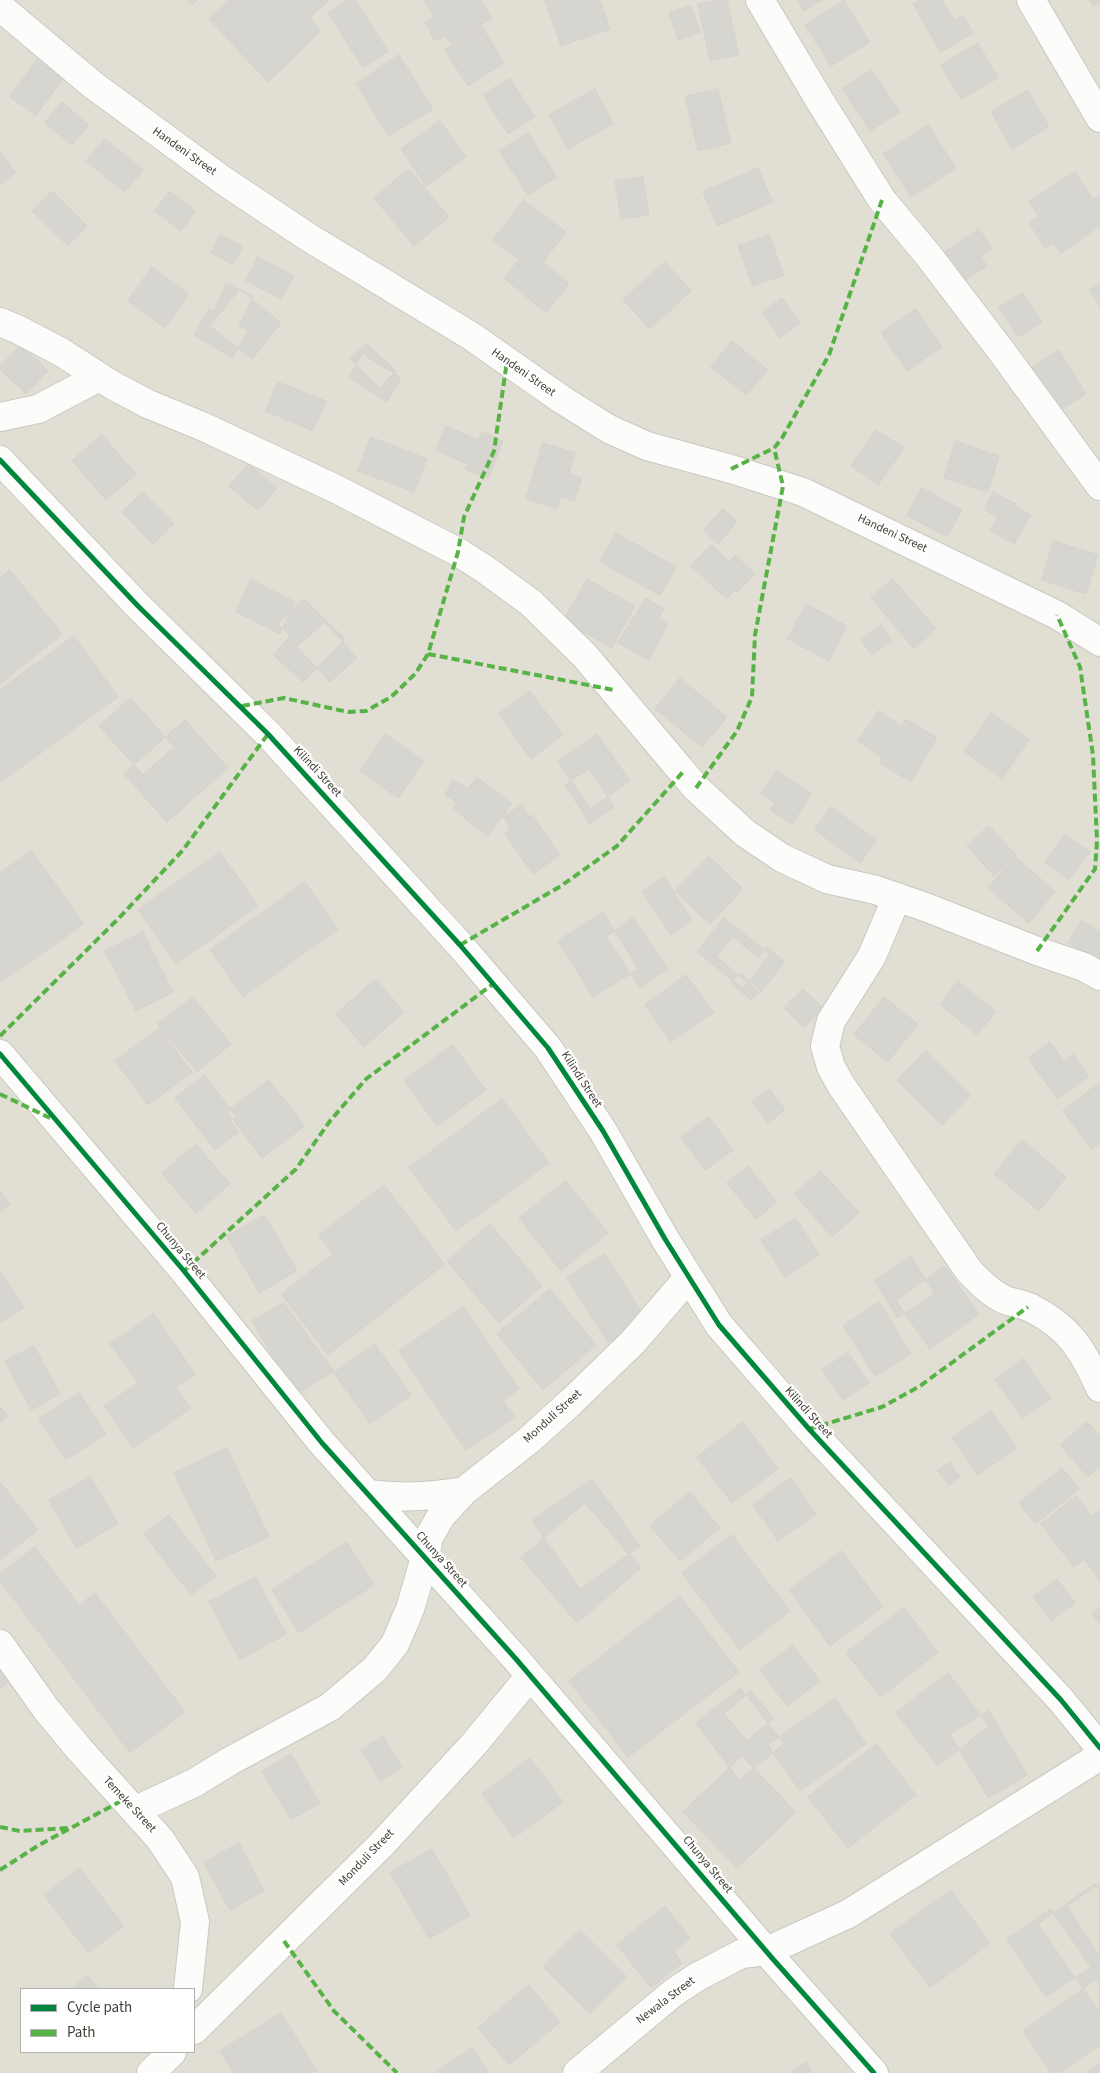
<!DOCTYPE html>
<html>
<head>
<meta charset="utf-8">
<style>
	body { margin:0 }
	#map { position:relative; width:1100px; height:2073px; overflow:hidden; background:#eeece7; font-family:"Source Sans 3",sans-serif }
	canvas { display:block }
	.legend { position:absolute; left:20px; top:1988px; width:175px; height:65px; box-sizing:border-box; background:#fff; border:1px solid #b3b1ae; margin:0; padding:6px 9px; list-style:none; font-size:15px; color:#423d34 }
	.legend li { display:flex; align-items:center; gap:10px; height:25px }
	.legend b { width:25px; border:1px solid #b3b1ae }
</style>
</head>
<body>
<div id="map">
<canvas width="1100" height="2073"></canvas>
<ul class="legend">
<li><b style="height:6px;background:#00873e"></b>Cycle path</li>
<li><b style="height:6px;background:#57b346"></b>Path</li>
</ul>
</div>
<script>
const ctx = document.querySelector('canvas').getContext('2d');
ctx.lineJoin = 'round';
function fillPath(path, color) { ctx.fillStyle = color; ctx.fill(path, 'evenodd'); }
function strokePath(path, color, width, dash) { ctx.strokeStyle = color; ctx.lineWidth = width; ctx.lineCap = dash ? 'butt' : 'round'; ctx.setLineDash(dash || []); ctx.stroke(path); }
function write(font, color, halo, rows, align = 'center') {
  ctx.font = font + ' "Source Sans 3",sans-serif'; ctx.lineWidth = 4.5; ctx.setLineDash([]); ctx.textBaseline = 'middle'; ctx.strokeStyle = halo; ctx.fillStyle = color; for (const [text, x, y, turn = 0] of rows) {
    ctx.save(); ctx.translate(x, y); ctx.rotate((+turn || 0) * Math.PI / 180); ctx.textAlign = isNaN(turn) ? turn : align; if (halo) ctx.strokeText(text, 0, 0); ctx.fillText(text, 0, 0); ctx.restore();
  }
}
fillPath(new Path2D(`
	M0,0h1100v2073h-1100zM21,1989h173v63h-173z`), '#e1ded4');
const building = new Path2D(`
	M187,0h10l-5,5z
	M229,0h100l-19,18 11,13 -53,51 -59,-63z
	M348,0h7l33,51 -25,17 -35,-55z
	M424,0h56l12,18 -41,26 -6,-8 -10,5 -10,-19 9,-5z
	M549,0h51l10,29 -49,17 -16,-45z
	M717,0h10l12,55 -29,6 -12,-57z
	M798,0h24l-18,11z
	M920,0h22l12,20 9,-5 10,18 -32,19 -28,-48z
	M1090,0h10v2l-6,4z
	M844,1l26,41 -39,24 -26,-41z
	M691,6l9,26 -22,8 -9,-27z
	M482,27l22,36 -36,23 -23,-36z
	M978,43l20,35 -37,21 -20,-34z
	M399,55l34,54 -44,27 -33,-52z
	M37,60l26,18 -27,38 -26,-19z
	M872,70l28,42 -30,19 -28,-42z
	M510,78l25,39 -27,17 -25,-39z
	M595,89l18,35 -45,25 -19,-34z
	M718,89l13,54 -33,8 -13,-54z
	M1028,90l21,37 -37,22 -21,-37z
	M62,102l27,23 -17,20 -27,-22z
	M440,121l26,36 -40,29 -25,-37z
	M928,125l28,43 -45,29 -28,-43z
	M528,133l29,44 -29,18 -29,-44z
	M105,139l38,31 -18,22 -39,-31z
	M0,151l16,22 -16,12z
	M758,168l15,34 -56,24 -14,-34z
	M409,169l40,48 -35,29 -40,-48z
	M1075,172l18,27 7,-4v31l-39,27 -8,-10 -8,5 -16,-26 10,-5 -10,-15z
	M643,177l6,38 -28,4 -6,-38z
	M52,191l35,35 -19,20 -36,-35z
	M170,191l25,20 -14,20 -26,-20z
	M524,200l42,32 -23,30 26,22 -23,29 -42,-35 15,-18 -26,-20z
	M979,229l13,20 -11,8 6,9 -26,17 -22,-27z
	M220,235l23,11 -10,19 -22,-12z
	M769,235l15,40 -31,11 -15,-40z
	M258,257l36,19 -13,23 -35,-18z
	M665,262l26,29 -41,38 -27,-29z
	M152,267l37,27 -24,34 -37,-27z
	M226,284l27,12 -14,30 9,5 -16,27 -38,-23 15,-26 5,2z
	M1100,284v23l-10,-17z
	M240,289l41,34 -29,36 -42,-33z
	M1023,293l19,29 -24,15 -19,-29z
	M782,298l18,25 -20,15 -18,-25z
	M916,309l26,38 -35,24 -26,-38z
	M732,341l36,29 -22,25 -35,-28z
	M366,343l30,28 -16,17 -30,-29z
	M21,345l27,26 -22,23 -26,-25v-3z
	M1059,350l27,44 -34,21 -27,-43z
	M363,354l38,24 -14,24 -38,-25z
	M278,382l48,19 -13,30 -47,-20z
	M446,426l32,14 4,-8 21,9 -15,38 -23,-10 2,-5 -31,-14z
	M876,430l28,18 -26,37 -27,-19z
	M102,435l34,39 -30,26 -34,-39z
	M371,437l56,22 -13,33 -56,-21z
	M956,441l43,15 -11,36 -44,-14z
	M543,443l32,10 -6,20 13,5 -8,23 -13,-4 -4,12 -31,-10z
	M249,464l28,24 -19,23 -29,-25z
	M922,488l40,22 -15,27 -40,-22z
	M143,492l31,32 -21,20 -31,-32z
	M993,492l23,12 -1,2 16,9 -17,29 -24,-14 8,-13 -13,-7z
	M723,509l14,13 -19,22 -15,-14z
	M616,533l60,34 -16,28 -60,-33z
	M1054,541l44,14 -12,39 -44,-14z
	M711,545l18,16 6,-6 20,19 -18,18 -2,-2 -8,9 -36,-33z
	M10,570l52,64 -62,50v-106z
	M587,579l48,27 -23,42 -48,-27z
	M893,579l43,50 -22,20 -43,-51z
	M251,580l44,22 -15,32 -44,-22z
	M646,598l18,11 -5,9 9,6 -19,36 -31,-17z
	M304,599l41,40 -42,43 -30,-27 17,-19 -12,-12z
	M806,604l41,22 -18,35 -41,-22z
	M325,622l32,36 -27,24 -33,-35z
	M881,625l11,16 -20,14 -11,-15z
	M74,636l44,61 -116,84 -2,-3v-88z
	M680,678l47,39 -25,30 -47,-38z
	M530,691l33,44 -32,24 -32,-45z
	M131,698l43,49 -31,28 -44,-49z
	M879,711l22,15 4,-7 32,18 -26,45 -31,-19 3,-4 -25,-18z
	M992,713l37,27 -27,39 -38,-28z
	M185,720l43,48 -61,54 -43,-48z
	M385,734l39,27 -26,37 -38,-27z
	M597,734l33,47 -39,28 -33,-47z
	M589,769l25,38 -24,17 -25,-39z
	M777,770l34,24 -19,30 -22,-14 5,-7 -14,-10z
	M477,777l35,26 -24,33 -35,-27 4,-7 -12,-7 8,-15 15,8z
	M522,805l7,12 3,-2 28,40 -27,19 -28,-40 6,-4 -8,-13z
	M831,807l46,33 -17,23 -45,-33z
	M989,826l27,29 -22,21 -27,-30z
	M1065,834l25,18 -21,28 -24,-18z
	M32,851l52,73 -84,59v-110z
	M220,852l38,54 -82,58 -38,-54z
	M709,856l34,33 -33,35 -35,-33z
	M1015,857l40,34 -26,32 -41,-35z
	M664,877l28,43 -21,15 -29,-43z
	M305,882l33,47 -95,68 -33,-47z
	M603,912l35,57 -45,28 -35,-56z
	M633,918l35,51 -28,19 -34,-51z
	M724,918l46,36 -27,35 -46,-37z
	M1082,920l18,12v31l-32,-20z
	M143,932l30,60 -37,19 -31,-60z
	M733,937l25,20 8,-11 19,16 -25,31 -43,-36z
	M740,973l20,17 -9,10 -20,-17z
	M686,975l28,37 -43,30 -26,-37z
	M376,979l28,33 -40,35 -28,-33z
	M958,981l38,31 -19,23 -37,-31z
	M803,989l20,19 -19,20 -20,-20z
	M193,997l38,47 -34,28 -39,-48z
	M884,997l34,27 -30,38 -34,-27z
	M160,1028l32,44 -44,33 -33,-44z
	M1050,1042l14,19 9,-7 16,22 -32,23 -29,-41z
	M453,1045l33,45 -49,36 -33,-45z
	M926,1051l45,44 -29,30 -45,-44z
	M205,1075l31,42 -6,4 9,11 -24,18 -40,-52z
	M269,1080l36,46 -43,32 -35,-46z
	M1098,1084l2,3v56l-8,6 -29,-38z
	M770,1089l15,21 -17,13 -16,-21z
	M502,1099l47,64 -93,68 -47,-63z
	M709,1117l24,33 -28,20 -24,-33z
	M1022,1140l44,37 -27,34 -45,-37z
	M196,1144l34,40 -34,30 -34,-41z
	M748,1166l29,36 -21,17 -29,-36z
	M821,1171l38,42 -27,24 -38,-43z
	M566,1181l42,52 -47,38 -42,-53z
	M384,1185l61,79 -117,91 -47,-61 52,-40 -14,-19z
	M0,1190l10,14 -10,8z
	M265,1215l32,56 -38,22 -32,-57z
	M796,1218l23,37 -34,22 -24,-37z
	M490,1224l52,62 -43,37 -52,-62z
	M605,1254l41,65 -38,24 -41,-65z
	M911,1256l24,38 -37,24 -24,-37z
	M945,1266l34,48 -49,35 -34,-48z
	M0,1270l24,38 -24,15z
	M550,1289l46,56 -53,45 -46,-56z
	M879,1302l32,52 -36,22 -32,-50z
	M284,1303l50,68 -39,24 -43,-74z
	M464,1307l55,82 -16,11 12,17 -49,33 -67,-99z
	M154,1314l41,60 -19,13 15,21 -58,40 -29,-42 34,-23 -28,-39z
	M375,1344l36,51 -41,29 -36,-51z
	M34,1346l26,48 -29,16 -26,-49z
	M848,1353l21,30 -26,17 -21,-30z
	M1023,1359l28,39 -28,20 -28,-38z
	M80,1393l26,41 -40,26 -27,-41z
	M0,1407l8,9 -8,7z
	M991,1411l26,37 -39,27 -26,-37z
	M743,1422l35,47 -46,34 -35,-46z
	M1087,1422l13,14v31l-12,10 -28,-32z
	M227,1448l42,89 -53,24 -42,-88z
	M950,1462l10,15 -11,8 -11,-14z
	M1062,1468l17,21 -43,35 -17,-21z
	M91,1477l27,47 -42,24 -27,-48z
	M791,1478l25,36 -38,27 -25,-36z
	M592,1479l48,67 -60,43 -48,-68z
	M0,1482l38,48 -38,30z
	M690,1492l30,36 -40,33 -30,-35z
	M1076,1496l16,20 8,-6v70l-16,-21 -10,8 -33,-43z
	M585,1503l56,65 -64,55 -56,-65z
	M169,1515l47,61 -25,19 -47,-61z
	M732,1535l58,76 -50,39 -58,-77z
	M347,1542l27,43 -75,48 -27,-43z
	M35,1547l44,58 16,-12 90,119 -55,41 -130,-172v-7z
	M842,1551l41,56 -53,39 -41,-56z
	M256,1577l30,57 -46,26 -31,-58z
	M1057,1579l18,24 -24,18 -18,-24z
	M680,1596l59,76 -111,85 -59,-76z
	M904,1608l34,44 -57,45 -35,-44z
	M1100,1608v16l-8,-10z
	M793,1645l27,36 -33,25 -27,-36z
	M0,1646l21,25 -21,18z
	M948,1673l41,53 -51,40 -42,-53z
	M741,1688l43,56 -45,36 -43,-57z
	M751,1691l23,27 -27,23 -23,-27z
	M835,1698l31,46 -66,47 -32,-46z
	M989,1711l38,64 -39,23 -38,-64z
	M383,1736l19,32 -22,13 -19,-31z
	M877,1744l39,51 -68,53 -40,-51z
	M291,1754l29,49 -29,17 -29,-48z
	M742,1756l54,56 -59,56 -54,-56z
	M530,1758l33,44 -49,36 -32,-44z
	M239,1843l25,48 -34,19 -26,-47z
	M432,1849l38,66 -41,24 -39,-66z
	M80,1868l44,58 -36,27 -44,-58z
	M1095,1884l5,7v122l-62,-89z
	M1100,1884v73l-33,-51z
	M951,1890l39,53 -60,45 -40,-54z
	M665,1906l25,32 -16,14 8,11 -31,25 -34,-43z
	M1051,1909l40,58 -45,30 -39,-58z
	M580,1930l47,47 -37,37 -47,-47z
	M88,1976l11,13h-28z
	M1096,1980l4,5v60l-41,28h-8l-28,-42z
	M529,1985l31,37 -51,43 -31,-37z
	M281,2013l36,58 -3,2h-81l-13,-22z
	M472,2048l17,25h-54z
	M806,2062l7,11h-24z
	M1100,2064v9h-15z`);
fillPath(building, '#d7d5d0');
strokePath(building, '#d6d3cd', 1);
const minor = new Path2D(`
	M760,0l60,101 62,99 46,55 74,97 98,134
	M1031,0l69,118
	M0,7l93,78 131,96 84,56 163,99 90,63 48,30 38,17 84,23 72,23 254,123 43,27
	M0,322l17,7 44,23 51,33 36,19 56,23 132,62 122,63 28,18 45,33 54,53 111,132 49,45 37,25 45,21 49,11 52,18 109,43 47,16 16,9
	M0,417l38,-8 61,-32
	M0,460l138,146 130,128 192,211 88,103 55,83 62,108 54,86 90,104 252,271 39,48
	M897,897l-25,59 -41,65 -6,25 6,21 10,18 128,186c11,11 21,22 36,29 8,3 18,4 26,8 38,19 52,42 69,80
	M0,1054l184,217 138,172 194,216 256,299 102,115
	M368,1494c36,4 60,3 96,-3
	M0,1644l46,65 34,41 80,89 25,38 10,45 -7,67
	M136,1810l58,-27 36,-22 100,-54 45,-38 20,-25 15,-35 15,-51 4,-21 12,-21 23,-25 65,-51 42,-38 62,-60 56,-65
	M194,2030l188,-186 92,-100 56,-68
	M151,2073l21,-21
	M577,2073l96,-80 24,-16 44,-23 26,-3 81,-37 252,-158`);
strokePath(minor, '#cac8c3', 30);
strokePath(minor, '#fcfcfb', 28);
strokePath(new Path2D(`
	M731,469l43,-21 8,-10 47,-83 53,-155
	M428,654l186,36
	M242,706l42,-8 64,14 18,-1 25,-14 24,-23 13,-20 30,-102 6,-35 30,-66 13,-90
	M696,788l41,-57 15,-34 3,-62 28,-149 -9,-38
	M460,945l101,-59 56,-40 66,-74
	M1037,951l58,-82 2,-28 -4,-86 -13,-88 -23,-52
	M0,1036l119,-118 64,-68 85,-116
	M0,1094l50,24
	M184,1271l112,-102 34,-48 36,-42 127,-95
	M809,1429l73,-22 38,-21 108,-79
	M0,1827l20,4 48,-3
	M0,1870l39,-25 84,-45
	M284,1941l50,70 63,62`), '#57b346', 4, [8, 4]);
strokePath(new Path2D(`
	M0,460l138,146 130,128 192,211 88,103 55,83 62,108 54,86 90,104 252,271 39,48
	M0,1054l184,217 138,172 194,216 256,299 102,115`), '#00873e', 5);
write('12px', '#423d34', '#fff', [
	["Handeni Street",184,152,35],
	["Handeni Street",523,373,35],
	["Handeni Street",892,534,25],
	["Kilindi Street",317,772,47],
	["Kilindi Street",581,1080,57],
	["Chunya Street",180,1251,50],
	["Kilindi Street",808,1413,48],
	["Monduli Street",553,1417,-42],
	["Chunya Street",441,1560,48],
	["Temeke Street",129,1805,47],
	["Monduli Street",367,1858,-46],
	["Chunya Street",707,1865,50],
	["Newala Street",666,2001,-37]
]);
</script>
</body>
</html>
